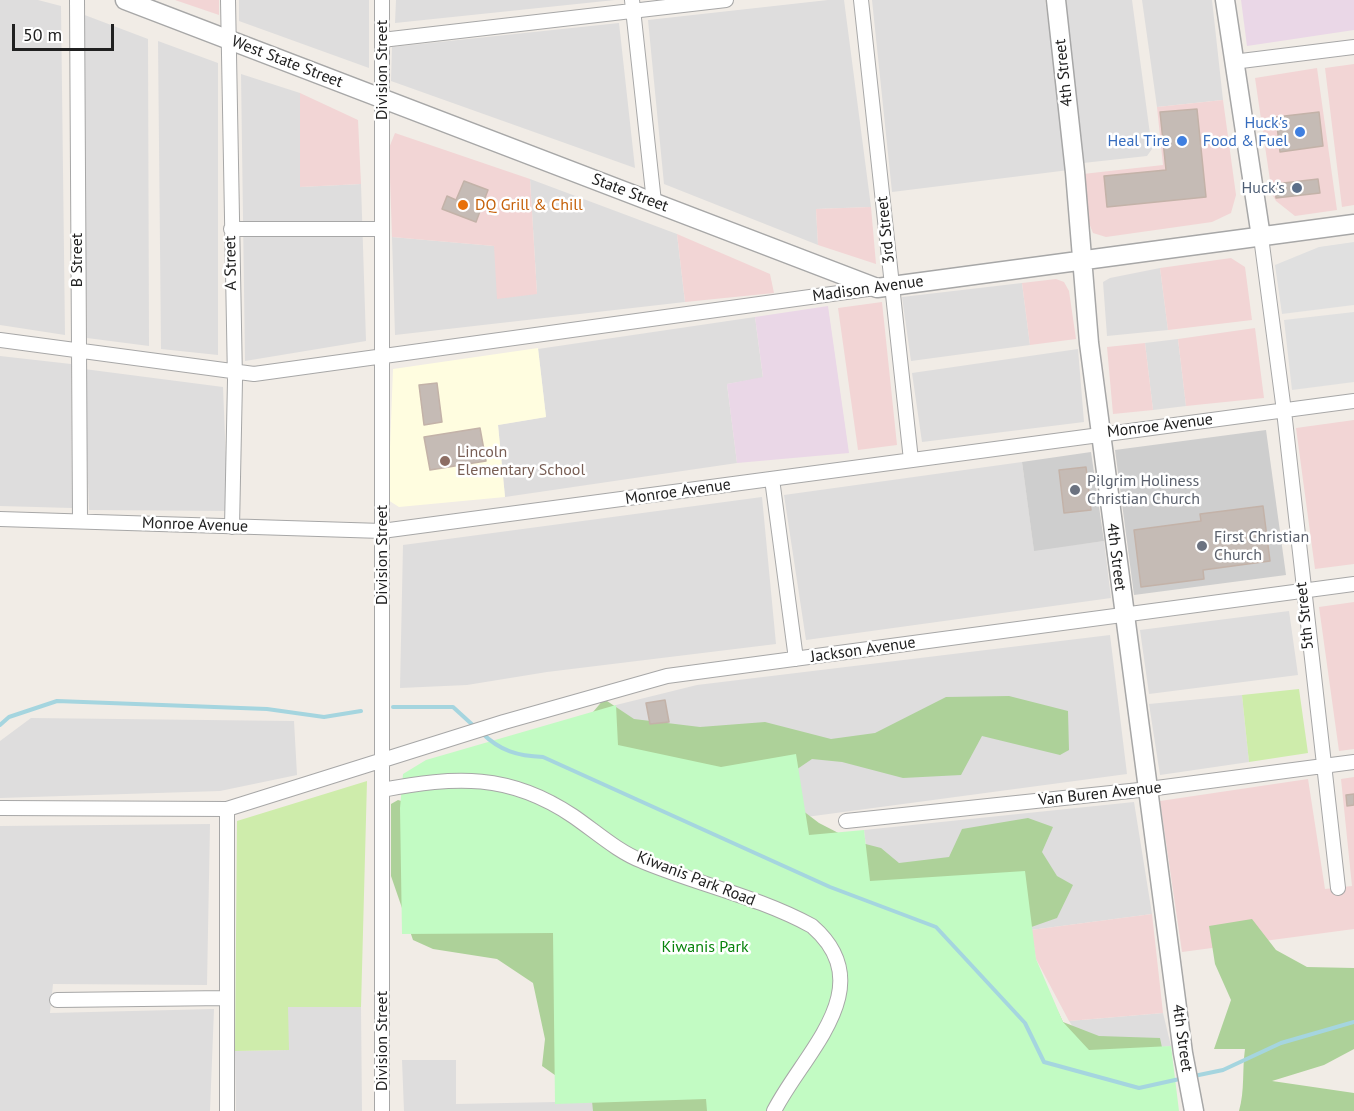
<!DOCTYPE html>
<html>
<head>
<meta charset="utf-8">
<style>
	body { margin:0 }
	#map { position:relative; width:1354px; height:1111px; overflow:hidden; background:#f1ece6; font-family:"PT Sans",sans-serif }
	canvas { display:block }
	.scale { position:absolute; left:12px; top:24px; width:102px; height:27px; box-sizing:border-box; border:3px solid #202020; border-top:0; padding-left:8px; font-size:18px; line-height:21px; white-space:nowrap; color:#202020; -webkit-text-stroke:4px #fff; paint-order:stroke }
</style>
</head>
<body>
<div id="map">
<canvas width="1354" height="1111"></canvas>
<div class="scale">50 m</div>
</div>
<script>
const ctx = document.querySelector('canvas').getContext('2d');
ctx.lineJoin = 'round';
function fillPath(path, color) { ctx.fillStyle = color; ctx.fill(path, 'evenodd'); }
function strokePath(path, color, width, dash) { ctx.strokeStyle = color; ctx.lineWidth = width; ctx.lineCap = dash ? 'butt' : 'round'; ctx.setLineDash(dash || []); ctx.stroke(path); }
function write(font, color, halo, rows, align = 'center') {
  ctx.font = font + ' "PT Sans",sans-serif'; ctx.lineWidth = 5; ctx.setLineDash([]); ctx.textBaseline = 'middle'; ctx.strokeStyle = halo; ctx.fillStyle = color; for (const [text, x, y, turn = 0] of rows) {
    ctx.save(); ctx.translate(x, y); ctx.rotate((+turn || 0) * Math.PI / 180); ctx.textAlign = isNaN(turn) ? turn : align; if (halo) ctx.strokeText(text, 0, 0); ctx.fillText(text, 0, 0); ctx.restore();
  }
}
fillPath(new Path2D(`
	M0,0h38l23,6 4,329 -65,-10z
	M239,0h130v68l-130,-47z
	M396,0h219l-220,23z
	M828,0h16l27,207 -55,2 2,36 -154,-61 -16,-164z
	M872,0h173l24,170 -177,22z
	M1066,0h66l20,149 -5,7 -64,7z
	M1142,0h70l11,100 -66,7z
	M82,14l66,25 1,307 -62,-8z
	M619,23l16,145 -244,-87 1,-34z
	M158,41l60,22v292l-57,-6z
	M241,74l59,19v94l61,-3 5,157 -121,20z
	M530,179l147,55 8,68 -290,33 -3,-98 102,9 43,48z
	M1160,268l8,62 -61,6 -4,-54 7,-4z
	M1022,283l8,62 -119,16 -9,-64z
	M755,317l8,61 -36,6 10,79 -232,34 -7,-72 48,-8 -8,-68z
	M1178,339l8,67 -33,4 -8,-67z
	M1078,349l6,73 -162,20 -10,-69z
	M0,356l71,8 1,144 -72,-2z
	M84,369l139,18 5,124 -139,-1z
	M1022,462l12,88 70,-9 7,57 -305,42 -22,-145z
	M762,497l14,147 -229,28 -80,13 -67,3 3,-143z
	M1289,611l9,64 -149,19 -9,-64z
	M1110,635l17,139 -321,43 -188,-72 -2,-40 81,-20z
	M1242,695l7,67 -89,13 -11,-71z
	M31,718l263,3 3,54 -77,16 -220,7v-57z
	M1134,802l18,112 -121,16 -6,-59 -155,10 -6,-51z
	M210,824l-3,161 -154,-1 -3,29 164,-4 -4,102h-210v-285z
	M288,1007h73l1,104h-126l-1,-60 53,-1z
	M1163,1013l8,33 -38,4h-44l-20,-29z
	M402,1060h54v44l251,-5v12h-303z`), '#dedddd');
fillPath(new Path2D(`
	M175,0h44v15z
	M1354,64v141l-12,2 -17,-139z
	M1317,68l20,142 -42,6 -19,-15 -4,-7 -17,-116z
	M300,93l58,27 3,64 -61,3z
	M1223,100l13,95 -5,18 -19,9 -106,15 -13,-4 -5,-12 -5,-47 80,-9 -6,-58z
	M395,133l135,46 7,115 -40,5 -3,-53 -102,-9 -3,-89z
	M871,207l5,57 -58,-19 -2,-36z
	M677,234l93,40 4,19 -89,9z
	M1231,258l14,9 7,53 -84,10 -8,-62z
	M1056,279l8,3 5,9 7,48 -46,6 -8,-62z
	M882,302l15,143 -39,5 -20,-142z
	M1255,328l9,70 -78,8 -8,-67z
	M1145,343l8,67 -40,4 -6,-67z
	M1354,420v144l-39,5 -19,-141z
	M1354,602v147l-15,2 -20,-144z
	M1354,777v152l-172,23 -22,-151 148,-22 17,110 27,-3 -11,-107z
	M1152,914l11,99 -94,8 -33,-62 -5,-29z`), '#f2d5d5');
fillPath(new Path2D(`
	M1241,0h113v30l-107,16z
	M828,306l21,147 -112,10 -10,-79 36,-7 -8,-60z`), '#ead7e7');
fillPath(new Path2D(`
	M538,348l8,69 -48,8 7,72 -106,10 -11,-7 5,-131z`), '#fffde0');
fillPath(new Path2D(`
	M1266,430l20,145 -152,20 -19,-145z
	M1091,452l13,89 -70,10 -12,-89z`), '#cecece');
fillPath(new Path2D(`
	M1299,689l9,64 -59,9 -7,-67z
	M367,781l-6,226h-73l1,43 -54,1 2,-230z`), '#ceecab');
fillPath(new Path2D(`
	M1009,696l59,15 1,39 -9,5 -78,-19 -21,39 -58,3 -61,-16 -30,-3 -22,15 4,30 25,19 35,18 27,7 18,15 50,-6 13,-28 66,-11 25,9 -11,25 15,24 16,9 -16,33 -37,13 43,91 36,14 61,2 5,24 -61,13 -337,-181 -179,-176 16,-19 30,20 66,8 65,-5 66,17 44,-6 71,-36z
	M398,800l13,4 140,82 102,146 64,79h-124l-1,-10 -50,-35 3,-27 -12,-56 -36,-24 -64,-10 -20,-9 -22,-64v-72z
	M1252,919l24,31 31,17 47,1v81l-30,16 -52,16 82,12v18h-115c6,-21 3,-41 6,-62h-31l17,-49 -16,-36 -6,-38z`), '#add199');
fillPath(new Path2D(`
	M616,705l2,40 103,22 75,-13 13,81 55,-5 6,51 155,-10 11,88 27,63 26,28 82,-4 8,65h-472l-1,-12 -151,5 -2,-171 -151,1 -2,-126 3,-34 23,-14z`), '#c2fbc3');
fillPath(new Path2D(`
	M1354,242v63l-72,9 -7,-49 44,-18z
	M1354,312v70l-62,8 -8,-70z`), '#e0e0e0');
strokePath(new Path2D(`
	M393,707h60l23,21
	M0,725l9,-8 48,-16 210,8 57,8 37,-6
	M482,733c18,18 36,23 61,24l287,130 106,40 89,96 19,39 95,26 45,-10
	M1194,1076l29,-6 58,-27 73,-21`), '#a5d5df', 4);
const building = new Path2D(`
	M1197,109l9,88 -99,10 -3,-31 62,-6 -6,-58z
	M1319,112l4,34 -43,6 -4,-35z
	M1318,179l2,14 -44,5 -1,-14z
	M464,181l24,9 -12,32 -34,-13 5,-13 9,4z
	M437,383l5,39 -18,3 -5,-40z
	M480,428l6,33 -56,9 -6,-33z
	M1086,467l5,43 -27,3 -5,-43z
	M1263,506l7,55 -67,9 1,9 -63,8 -7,-57 67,-9 -1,-7z
	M665,700l4,22 -19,2 -4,-21z
	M1354,794v11l-7,1 -1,-11z`);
fillPath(building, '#c5bbb5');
strokePath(building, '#c3b2a8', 1.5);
const minor = new Path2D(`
	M77,0l3,520
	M228,0l7,380 -3,147
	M382,0v1111
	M632,0l22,202
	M861,0l50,460
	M382,40l344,-40
	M1233,62l121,-15
	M231,229h151
	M1261,237l23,174 54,477
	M0,340l254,34 621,-86
	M772,479l24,180
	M0,519l382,12 972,-130
	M382,790c74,-14 127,-17 191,26 22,15 45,36 69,45 55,23 117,36 170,65 70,61 -8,126 -38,185
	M0,808l227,1 277,-87 163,-46 687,-92
	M227,809v302
	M846,821l303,-32 205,-27
	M57,1000l170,-2`);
const tertiary = new Path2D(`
	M125,0l752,288 477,-64
	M1056,0l19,172 14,171 94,710 11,58
	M1225,0l36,237`);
strokePath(minor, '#a7a7a7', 16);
strokePath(tertiary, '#a7a7a7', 21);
strokePath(minor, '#fff', 14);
strokePath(tertiary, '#fff', 18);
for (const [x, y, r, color] of [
	[1300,132,6,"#3f7fe0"],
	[1182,141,6,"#3f7fe0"],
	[1297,188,6,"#5c6f8a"],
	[463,205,6,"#e8710a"],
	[445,461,6,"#8d6e63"],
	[1075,490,6,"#6b7280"],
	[1202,546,6,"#6b7280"]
]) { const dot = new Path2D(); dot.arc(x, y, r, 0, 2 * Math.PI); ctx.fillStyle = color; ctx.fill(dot); strokePath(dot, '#fff', 2); }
write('16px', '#202020', '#fff', [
	["West State Street",287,62,21],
	["Division Street",382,70,-90],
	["4th Street",1064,73,-96],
	["State Street",630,193,21],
	["3rd Street",886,230,-96],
	["B Street",77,260,-90],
	["A Street",231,263,-91],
	["Madison Avenue",868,289,-8],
	["Monroe Avenue",1160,426,-7],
	["Monroe Avenue",678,492,-8],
	["Monroe Avenue",195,525,2],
	["Division Street",382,555,-90],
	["4th Street",1116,557,83],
	["5th Street",1305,616,-96],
	["Jackson Avenue",863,650,-8],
	["Van Buren Avenue",1100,794,-6],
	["Kiwanis Park Road",696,879,21],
	["4th Street",1182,1038,82],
	["Division Street",382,1041,-90]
]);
write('16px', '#366cbe', '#fff', [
	["Huck's",1288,123],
	["Food & Fuel",1288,141],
	["Heal Tire",1170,141]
], 'right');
write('16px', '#4e5e75', '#fff', [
	["Huck's",1285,188]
], 'right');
write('16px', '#c56008', '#fff', [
	["DQ Grill & Chill",475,205]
], 'left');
write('16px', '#785e54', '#fff', [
	["Lincoln",457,452],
	["Elementary School",457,470]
], 'left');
write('16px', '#5b616d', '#fff', [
	["Pilgrim Holiness",1087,481],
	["Christian Church",1087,499],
	["First Christian",1214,537],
	["Church",1214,555]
], 'left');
write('16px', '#08830b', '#fff', [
	["Kiwanis Park",705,947]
]);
</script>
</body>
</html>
